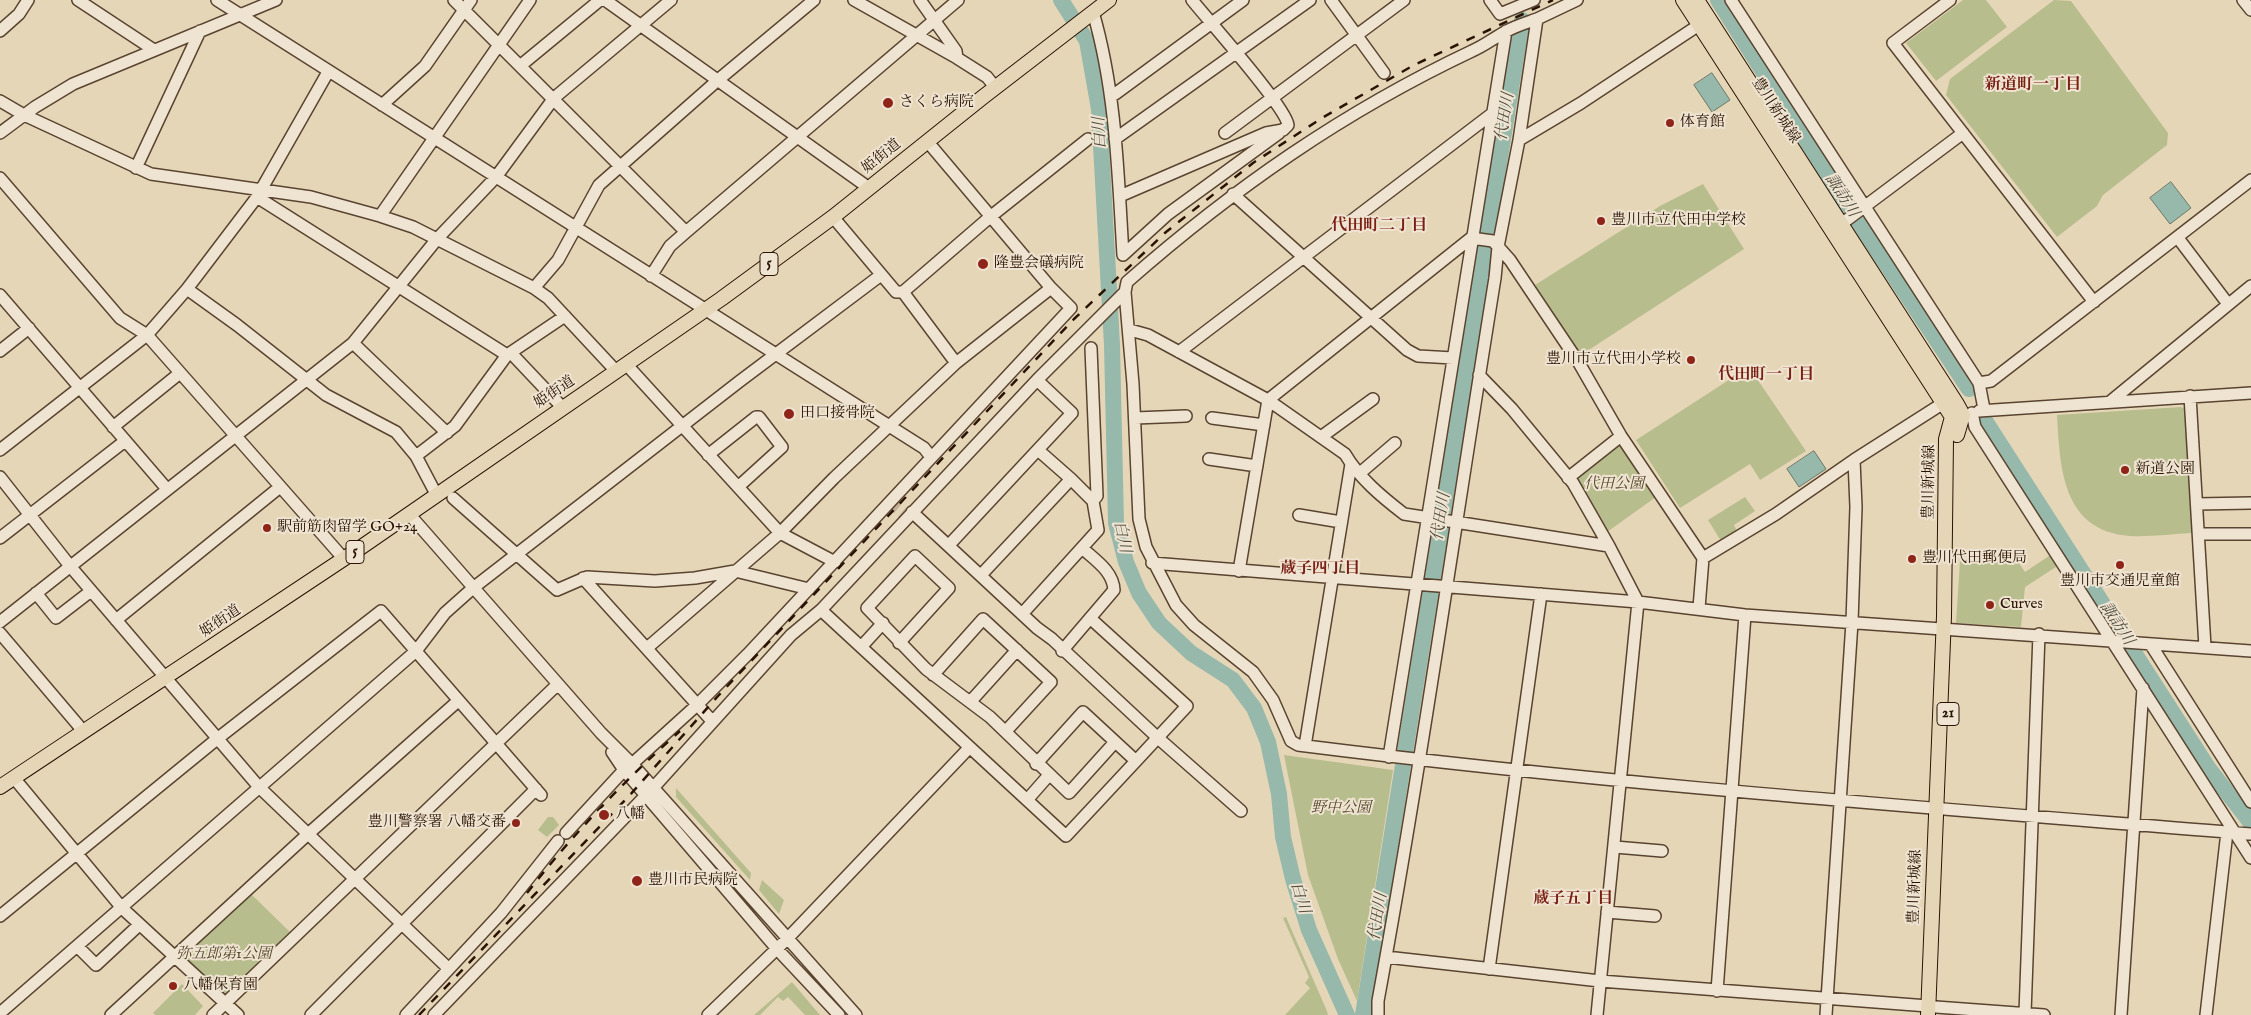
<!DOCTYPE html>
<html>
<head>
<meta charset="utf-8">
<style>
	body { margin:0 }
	canvas { display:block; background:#e6d6b8 }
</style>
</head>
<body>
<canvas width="2251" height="1015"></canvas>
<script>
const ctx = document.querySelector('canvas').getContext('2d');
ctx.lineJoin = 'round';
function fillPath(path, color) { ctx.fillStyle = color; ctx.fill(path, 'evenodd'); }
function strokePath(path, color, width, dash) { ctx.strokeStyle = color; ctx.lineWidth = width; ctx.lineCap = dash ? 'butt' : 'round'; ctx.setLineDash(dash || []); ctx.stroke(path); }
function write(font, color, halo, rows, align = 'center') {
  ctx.font = font + ' "IM FELL English","Noto Serif JP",serif'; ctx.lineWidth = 4; ctx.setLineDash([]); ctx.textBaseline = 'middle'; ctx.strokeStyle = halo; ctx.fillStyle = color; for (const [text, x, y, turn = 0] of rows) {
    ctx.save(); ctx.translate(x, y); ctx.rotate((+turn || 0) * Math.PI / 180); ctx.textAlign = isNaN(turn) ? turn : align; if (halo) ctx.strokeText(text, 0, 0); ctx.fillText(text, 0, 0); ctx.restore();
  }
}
fillPath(new Path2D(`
	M1963,0h23l21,27 -71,54 -30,-38z
	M2054,0l17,1 97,132 -1,12 -64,50 -6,11 -40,31 -111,-142 4,-16z
	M1703,184l41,65 -163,106 -46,-70 125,-79z
	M1749,367l57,84 -46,29 -10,-16 -70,44 -44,-68z
	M2181,407l6,3 5,123c-20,1 -41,4 -62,3 -68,-5 -70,-68 -73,-121z
	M1618,443l5,1 33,53 -49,35 -31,-52v-4z
	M1745,497l10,14 -21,14 3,6 -16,10 -13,-21z
	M2052,554l7,11 -34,22 -4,40 -65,-4 4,-62 44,2 11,-6 10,15z
	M1284,755l109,15 -36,231 -19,-42 -30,-84z
	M676,788l75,85 -1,7 -74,-83z
	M548,817h5l6,8 -12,12 -9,-7z
	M762,880l22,20 -5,14 -20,-24z
	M250,893l40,39 -63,61h-6l-37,-34 1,-6z
	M1286,917l41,94 1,4h-43l25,-27 -5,-5 4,-6 -26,-59z
	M792,982l28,33h-15l-17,-18 -5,4 -5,-4 -18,18h-6z
	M182,984l21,22 -8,9h-40l-2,-2z`), '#b8bd8d');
const water = new Path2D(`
	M1712,73l18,27 -18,12 -18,-27z
	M2171,182l20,26 -21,16 -20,-26z
	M1814,451l12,18 -27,18 -12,-18z`);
fillPath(water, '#97b9ab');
strokePath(water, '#6b7768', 1);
strokePath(new Path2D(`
	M1061,0l26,41 12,68 13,236 4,178 10,39 13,31 20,30 32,30 42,27 21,28 14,34 11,52 4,43 10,42 16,51 38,85
	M1718,0l129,205 122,184
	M1986,422l223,347 42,54
	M1363,1015l159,-995`), '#97b9ab', 16);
strokePath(new Path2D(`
	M889,502l18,15`), '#c0af94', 11, [11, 5.5]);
const minor = new Path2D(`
	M78,0l76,50
	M217,0l707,448 7,9
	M454,0l232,232
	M605,0l264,188
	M854,0l103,58 30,19 8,10
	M920,0l36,51 1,7
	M1331,0l53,73
	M1490,0l10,14 34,-14
	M1731,0l248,383 5,26
	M1950,0l-57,43 201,259
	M2243,0l8,10
	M1093,12c23,79 25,161 30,243
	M1537,19l40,-19
	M0,31l19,-17 9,-14
	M520,66l80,-66
	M1115,94l128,-94
	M0,101l24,14 127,59 160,23 69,19 33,11 121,61 14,10 68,73
	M382,105l43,-39 46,-66
	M0,133l35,-26 38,-23 203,-84
	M1225,133l179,-133
	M1115,139l195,-139
	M1519,140l62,-37 124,-82
	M136,168l64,-137
	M0,178l120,140 27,17 197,224
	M1233,194l174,156 11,6 35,2
	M1120,196l146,-63 17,-3 5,-5c-2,-18 -80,-105 -96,-125
	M257,197l250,158
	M380,216l150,-216
	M833,217l63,75h7l87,-75 98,-78
	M1836,228l127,-95
	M1471,238l22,3 17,19 69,103 42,73 82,122 -4,50
	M2178,238l50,66
	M1123,255l45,-41 111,-81
	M651,276l19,-30 16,-14 272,-232
	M534,288l24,-28 41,-75 119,-105 96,-80
	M187,289l50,36 89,70 70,37 20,24 20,38
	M903,292l53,71
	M0,295l167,194
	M1130,330l18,5 120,65 77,54c14,24 37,43 59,60l205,32
	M353,343l94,90
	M1091,348l6,148 -4,5
	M0,351l29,-23
	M1179,352l314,-239
	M511,353l52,55
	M626,364l154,169 55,29
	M1479,375l33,34 61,74 36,63 29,56 -41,413
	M1979,383l12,-2 260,-201
	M2190,396l15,251
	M2111,401l140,-115
	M1979,411l272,-18
	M1972,413l3,14 276,431
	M1135,418l51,-2
	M1212,418l52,7
	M113,427l67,-54
	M1321,437l52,-38
	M0,450l147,-115 40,-46 70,-92 71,-125
	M708,455l48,-38h3l23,30 -44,40
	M416,456l39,-30 52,-71 58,-39
	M1209,459l48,7
	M1360,473l35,-30
	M0,477l70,89 189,221 190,182
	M1568,478l53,-42
	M453,498l104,92 30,-13 68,4 40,-3 40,-7 74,18
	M2197,504l54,-1
	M912,512l125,116 15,11 106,99 83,73
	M409,514l192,219 31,31 224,251
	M1299,515l42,7
	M2199,534h52
	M0,538l125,-97
	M949,545l123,-132 -35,-33
	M1703,558l73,-44 78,-54 91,-58
	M1152,563l486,39 107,13 506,36
	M1239,571l29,-171 203,-162
	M981,575l90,-96 -33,-29
	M583,578l129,143
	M36,593l20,25 35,-27
	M821,610l245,226 70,-75 -53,-49 -47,52
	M1022,614l76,-84 -5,-29 -22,-22
	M1090,618l97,88 -51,55
	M116,620l164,-133
	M0,622l353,-279 84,-104 59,-62 58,-79 117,-98
	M0,633l84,99
	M899,643l50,-55 -34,-32 -48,52 59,61 64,48 79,76 46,-51
	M2151,645l100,157
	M861,647l22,-24
	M647,648l133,-115 54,-55 122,-115 95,-75
	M1062,651l52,-61c-1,-19 -19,-30 -32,-42
	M933,675l50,-56 68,63 -45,49
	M971,701l46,-51
	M1305,746l46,-282
	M612,752l12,18 153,179 62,66
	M1389,757l117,-726
	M632,764l65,-59 51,-51 323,-346 -20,-20 -124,-147
	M14,778l108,130 116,107
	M1027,800l22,-25
	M566,833l58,-63
	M1615,847l47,4
	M1607,912l48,4
	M0,916l217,-177 164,-128 160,184
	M77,946l19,19 43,-40
	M1386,957l214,24 328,25
	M1489,969l52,-375
	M1717,991l28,-376
	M1936,1007l108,8
	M0,1013l416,-362 29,-38 28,-25 267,-207 141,-106
	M2025,1013l14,-379
	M111,1015l197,-181 150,-133
	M213,1015l345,-331
	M311,1015l225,-226
	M406,1015l95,-102 57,-72
	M434,1015l219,-227 138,-153 30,-25 216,-230 88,-88
	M708,1015l79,-76 182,-191
	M1378,1015v-14c44,-240 78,-482 117,-723l3,-31 21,-107 18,-121c-11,4 -22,7 -32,13 -11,6 -21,14 -33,19 -129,61 -238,137 -345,231l-2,10 8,92 6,135 7,28 30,58 18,20 59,47 20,28 18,41 7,4c317,40 635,63 953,89
	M1826,1015l26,-393 4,-115 -2,-47
	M2121,1015l22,-327
	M2206,1015l21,-183`);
const major = new Path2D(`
	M1683,0l269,417 -6,22 -2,177 -16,399
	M1697,0l260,404 6,11 -6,20
	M0,787l360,-239 361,-249 112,-82 150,-120 126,-97`);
strokePath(minor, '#594430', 14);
strokePath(major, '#2a1303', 16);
strokePath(minor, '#efe4d1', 11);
strokePath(major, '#e6d6b8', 14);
strokePath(new Path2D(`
	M527,893c46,-59 97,-112 153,-162
	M419,1015l210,-219 89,-100 356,-377 92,-87 87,-69 69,-45 92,-53 139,-65`), '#2a1303', 2.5, [9, 9]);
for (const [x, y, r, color] of [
	[888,103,6,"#8f2418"],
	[1670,123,5,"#8f2418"],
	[1601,221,5,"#8f2418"],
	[983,264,6,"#8f2418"],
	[1691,360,5,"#8f2418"],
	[789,414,6,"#8f2418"],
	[2125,470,5,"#8f2418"],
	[267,528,5,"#8f2418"],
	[1912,559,5,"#8f2418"],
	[2120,565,5,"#8f2418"],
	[1990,605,5,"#8f2418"],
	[604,815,6,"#8f2418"],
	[516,823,5,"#8f2418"],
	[637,881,6,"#8f2418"],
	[173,986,5,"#8f2418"]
]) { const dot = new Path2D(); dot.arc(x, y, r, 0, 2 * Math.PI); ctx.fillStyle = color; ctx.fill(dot); strokePath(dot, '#efe4d1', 2); }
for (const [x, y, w] of [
	[769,264,18],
	[355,552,18],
	[1948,714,22]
]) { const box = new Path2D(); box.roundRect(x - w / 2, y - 11.5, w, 23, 4); ctx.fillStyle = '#efe4d1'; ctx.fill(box); strokePath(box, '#2a1303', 1); }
write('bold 14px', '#2a1303', null, [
	["5",769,264],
	["5",355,552],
	["21",1948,714]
]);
write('15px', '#2a1303', '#efe4d1', [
	["さくら病院",899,103],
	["体育館",1680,123],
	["豊川市立代田中学校",1611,221],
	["隆豊会礒病院",994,264],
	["豊川市立代田小学校",1681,360,"right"],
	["田口接骨院",800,414],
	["新道公園",2135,470],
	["駅前筋肉留学 GO+24",277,528],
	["豊川代田郵便局",1922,559],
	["豊川市交通児童館",2120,582,"center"],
	["Curves",2000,605],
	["八幡",615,815],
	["豊川警察署 八幡交番",506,823,"right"],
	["豊川市民病院",648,881],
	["八幡保育園",183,986]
], 'left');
write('15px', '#2a1303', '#efe4d1', [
	["豊川新城線",1775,111,57],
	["姫街道",882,157,-39],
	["姫街道",555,393,-34],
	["豊川新城線",1930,482,-89],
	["姫街道",221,622,-34],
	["豊川新城線",1916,887,-88]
]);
write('italic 15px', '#55462c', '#efe4d1', [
	["代田公園",1614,485],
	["野中公園",1341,809],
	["弥五郎第1公園",224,955]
]);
write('bold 16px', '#7a1f14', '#efe4d1', [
	["新道町一丁目",2033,86],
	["代田町二丁目",1379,227],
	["代田町一丁目",1766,376],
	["蔵子四丁目",1320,570],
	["蔵子五丁目",1573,900]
]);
write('italic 16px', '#504d3e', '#efe4d1', [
	["代田川",1506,117,-81],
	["白川",1101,133,-93],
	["諏訪川",1841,196,57],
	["代田川",1442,517,-81],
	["白川",1121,537,78],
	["諏訪川",2116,624,57],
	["白川",1299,898,73],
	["代田川",1379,917,-81]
]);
</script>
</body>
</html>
